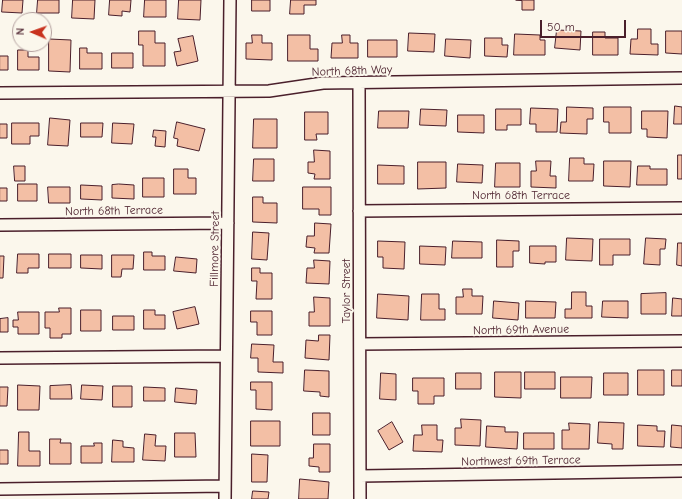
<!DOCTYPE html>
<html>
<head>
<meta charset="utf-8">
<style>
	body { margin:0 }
	#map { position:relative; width:682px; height:499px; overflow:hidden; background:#fbf7ec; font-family:"Comic Neue",sans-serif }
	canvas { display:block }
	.north { position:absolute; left:12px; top:12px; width:40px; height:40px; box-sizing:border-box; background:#fbf7ec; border:1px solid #b4a19f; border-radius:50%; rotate:272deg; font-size:11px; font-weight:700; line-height:16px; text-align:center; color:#4a1f2b }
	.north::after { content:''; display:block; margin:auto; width:14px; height:18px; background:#c8321e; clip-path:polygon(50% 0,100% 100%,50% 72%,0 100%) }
	.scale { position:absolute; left:540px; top:20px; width:86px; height:18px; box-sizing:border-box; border:2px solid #4a1f2b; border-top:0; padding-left:5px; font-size:12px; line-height:14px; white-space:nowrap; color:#4a1f2b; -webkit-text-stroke:3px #fbf7ec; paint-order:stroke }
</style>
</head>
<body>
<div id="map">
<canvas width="682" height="499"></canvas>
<div class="north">N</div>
<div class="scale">50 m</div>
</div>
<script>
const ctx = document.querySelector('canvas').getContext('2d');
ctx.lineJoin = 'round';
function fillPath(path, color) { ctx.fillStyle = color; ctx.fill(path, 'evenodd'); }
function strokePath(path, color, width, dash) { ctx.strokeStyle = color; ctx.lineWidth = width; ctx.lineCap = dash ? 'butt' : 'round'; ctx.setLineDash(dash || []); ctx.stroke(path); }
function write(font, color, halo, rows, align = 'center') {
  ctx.font = font + ' "Comic Neue",sans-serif'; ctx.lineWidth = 4; ctx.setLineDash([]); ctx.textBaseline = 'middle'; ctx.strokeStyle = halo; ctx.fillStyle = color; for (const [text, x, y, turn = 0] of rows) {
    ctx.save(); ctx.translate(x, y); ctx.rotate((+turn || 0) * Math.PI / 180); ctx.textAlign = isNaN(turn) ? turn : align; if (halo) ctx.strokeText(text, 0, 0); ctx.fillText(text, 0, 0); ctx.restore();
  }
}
const building = new Path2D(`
	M3,0h20l-1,13 -20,-1z
	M38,0h21v13h-22z
	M73,0h22l-1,19 -22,-1z
	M110,0h21l-1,12 -8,-1v5l-13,-1z
	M145,0h21v17h-22z
	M179,0h22l-1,20 -22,-1z
	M252,0h18v11h-18z
	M291,0h25v5h-12v9h-14z
	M516,0h18v10h-12v-9z
	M638,29h13v15h7v11l-28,-1 1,-15h6z
	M557,30l24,1 -1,19 -25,-2z
	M139,31h16v12h10v23h-22v-21h-4z
	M666,31h16v23l-16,-1z
	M593,32h12v6h13v17h-25z
	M409,33l26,1 -1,18 -26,-1z
	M515,34l25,1v5h5v15h-31z
	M252,35h10v8h10v17l-26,-1v-16h6z
	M288,35h22v14h8v12h-30z
	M342,35h8v8h8v15h-27l1,-15h10z
	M193,36l5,25 -21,5 -3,-14 7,-1 -3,-12z
	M485,38h17v7h6l-1,12 -22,-1z
	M49,39l22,1 -1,32 -21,-1z
	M446,39l25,1 -1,18 -25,-2z
	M368,40h29v17h-29z
	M80,48h7v5h15v16h-22z
	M18,50h10v7h11v13h-21z
	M112,53h21v15h-21z
	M0,56h8v14h-8z
	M675,106l7,1v17h-8z
	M567,107l26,1v11h-6v15l-27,-1 1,-11h5z
	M604,107h27v26h-22v-11h-5z
	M531,108l27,1 -1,23h-21v-8h-6z
	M421,109l26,1 -1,16 -26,-1z
	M496,109h25v16h-14v5h-11z
	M379,111h30l-1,17h-30z
	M642,111h26l-1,27 -20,-1v-8h-5z
	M305,112h23v22h-12l1,6h-12z
	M458,115h26v18l-26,-1z
	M50,118l20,2 -2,26 -20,-1z
	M254,119h23v29h-24z
	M177,122l28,7 -6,22 -22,-5 1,-7 -4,-1z
	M12,123h27v13h-9v8h-18z
	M81,123h22l-1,14h-21z
	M113,123l21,1 -2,20 -20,-1z
	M0,124h7v14h-7z
	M154,130l12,1 -1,16 -10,-1 1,-9h-3z
	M314,150l16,1v28h-16l1,-5 -7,-1v-11h6z
	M678,155h4v24h-4z
	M570,158h14v6h10l-1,17h-24z
	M254,159h20v22h-21z
	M536,161h15l-1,15h6v12l-25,-1v-16h5z
	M604,161h27l-1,26 -26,-1z
	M418,162h28v26l-28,1z
	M496,163h24v24h-25z
	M458,164l25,1 -1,18 -25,-1z
	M378,165l26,1v18h-26z
	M14,166h11v15h-10z
	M638,166h12v3h17v16h-30z
	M174,169h14v9h8v16h-22z
	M143,178h21v19h-21z
	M18,184h19v17h-19z
	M119,184l15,1v14l-22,-1v-13z
	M81,185l21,1v14l-21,-1z
	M48,187h22v16h-21z
	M303,187h28v28h-12v-6h-16z
	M0,188h7v13h-7z
	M253,197h10v6h14v20l-24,-1z
	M315,223l16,1 -2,29h-15l1,-5 -9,-1 1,-11h7z
	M253,232l16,1 -2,27 -15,-1z
	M567,238l26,1 -1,22 -26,-1z
	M646,238l20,1 -1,10h-5v16l-16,-1z
	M600,239h30v16h-17v10h-13z
	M497,240l22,1v10h-6v16h-16z
	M378,241l27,1 -1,27 -21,-1v-11h-5z
	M453,241l29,1v16h-30z
	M678,243h4v23l-5,-1z
	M420,246l26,1 -1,18 -25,-1z
	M530,246h26v16h-11v2l-15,-1z
	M144,252h8v4h13v14h-21z
	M18,254h21v14h-11v5h-11z
	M49,254h22v14h-22z
	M81,255h21v14l-21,-1z
	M112,255h22l-1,14h-11l-1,8h-9z
	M0,256h4l-1,22h-3z
	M176,257l21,2 -1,14 -22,-2z
	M314,260l16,1 -1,23 -23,-1 1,-15h7z
	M252,268h8v5h12v26h-16l1,-18h-5z
	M463,289h9v7h11l-1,18h-26v-17h7z
	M572,292h14v14h6v12h-27v-9h6z
	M666,293v21h-25v-20z
	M378,294l31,2 -1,24 -31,-2z
	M422,294h17v15h6v11h-24z
	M314,297l16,1v28h-21v-14h5z
	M673,298l9,1v17h-10z
	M494,301l25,2 -1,17 -25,-2z
	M526,301l30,1 -1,16h-29z
	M603,301h25v17l-26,-1z
	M195,307l4,17 -22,5 -4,-17z
	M59,308h12v26h-9v4h-12v-10h-5v-16h14z
	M81,310h20v21h-20z
	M144,310h11v5h10v14h-21z
	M251,311h21v24h-15v-13h-6z
	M18,312h21v22h-21v-7h-5v-7h5z
	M113,316h21v14h-21z
	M8,318v14h-8v-13z
	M319,335h11l-1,25 -24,-2 1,-18 12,1z
	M252,344l22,1 -1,17h10v11l-25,-1v-14h-7z
	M305,370l24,1v26l-9,-1v-4l-16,-1z
	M638,370h26v25h-26z
	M672,370h10v16h-10z
	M495,372h26v26l-26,-1z
	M525,372h30v17h-30z
	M381,373l15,1v26l-16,-1z
	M456,373h25v16h-25z
	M604,373h24v22h-24z
	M561,377h31l-1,21h-30z
	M413,378h31v18h-10v8h-16v-13h-5z
	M251,382h21v28l-16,-1v-19h-5z
	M18,385l22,1 -1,24h-21z
	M71,385l1,14h-22v-13z
	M82,385l21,1 -1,14 -21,-1z
	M113,386h19v21h-19z
	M0,387h8l-1,19h-7z
	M144,387l21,1v13h-21z
	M176,388l21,2 -1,14 -21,-2z
	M313,413h17v22h-17z
	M461,419l20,1 -1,26 -25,-1v-17h6z
	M251,421h29v25h-29z
	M392,422l11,20 -14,8 -11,-19z
	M599,422l25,1 -1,26h-11v-5l-14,-1z
	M569,423l21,1 -1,25h-27v-19h7z
	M422,425h15v15h6l-1,12 -29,-1 1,-16h8z
	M638,425l19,1v5h8l-1,16 -26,-1z
	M672,425l10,1v22l-11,-1z
	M487,426l18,1v5h13l-1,17 -31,-2z
	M19,432h10v19h11v15h-22z
	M175,433h20l1,24h-21z
	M524,433h30v16h-30z
	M145,434l11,1 -1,11h11l-1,15 -22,-1z
	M50,439h11l-1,4h11v21h-21z
	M113,440l10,1v6l11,1v14h-22z
	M94,443h8v20h-21v-17h13z
	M314,444h16v28h-11v-5l-10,-1v-8h4z
	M0,450h8v14h-8z
	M252,454l16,1 -1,27h-15z
	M300,479l29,3 -1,17h-29z
	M253,491l16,1 -1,7h-16z`);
fillPath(building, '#f3bfa5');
strokePath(building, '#4a1f2b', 1);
const minor = new Path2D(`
	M359,83l1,416
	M0,93l269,-2 54,-8 359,-5
	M359,211l323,-3
	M0,225l228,-2
	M360,344l322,-3
	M0,358l226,-2
	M360,476l322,-5
	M0,489l225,-3
	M225,499l5,-499`);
strokePath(minor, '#4a1f2b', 14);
strokePath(minor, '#fbf7ec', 11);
write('12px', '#4a1f2b', '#fbf7ec', [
	["North 68th Way",352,71,-2],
	["North 68th Terrace",521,196],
	["North 68th Terrace",114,211,-1],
	["Fillmore Street",215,249,-89],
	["Taylor Street",347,291,-90],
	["North 69th Avenue",521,330,-1],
	["Northwest 69th Terrace",521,461,-1]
]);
</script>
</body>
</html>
